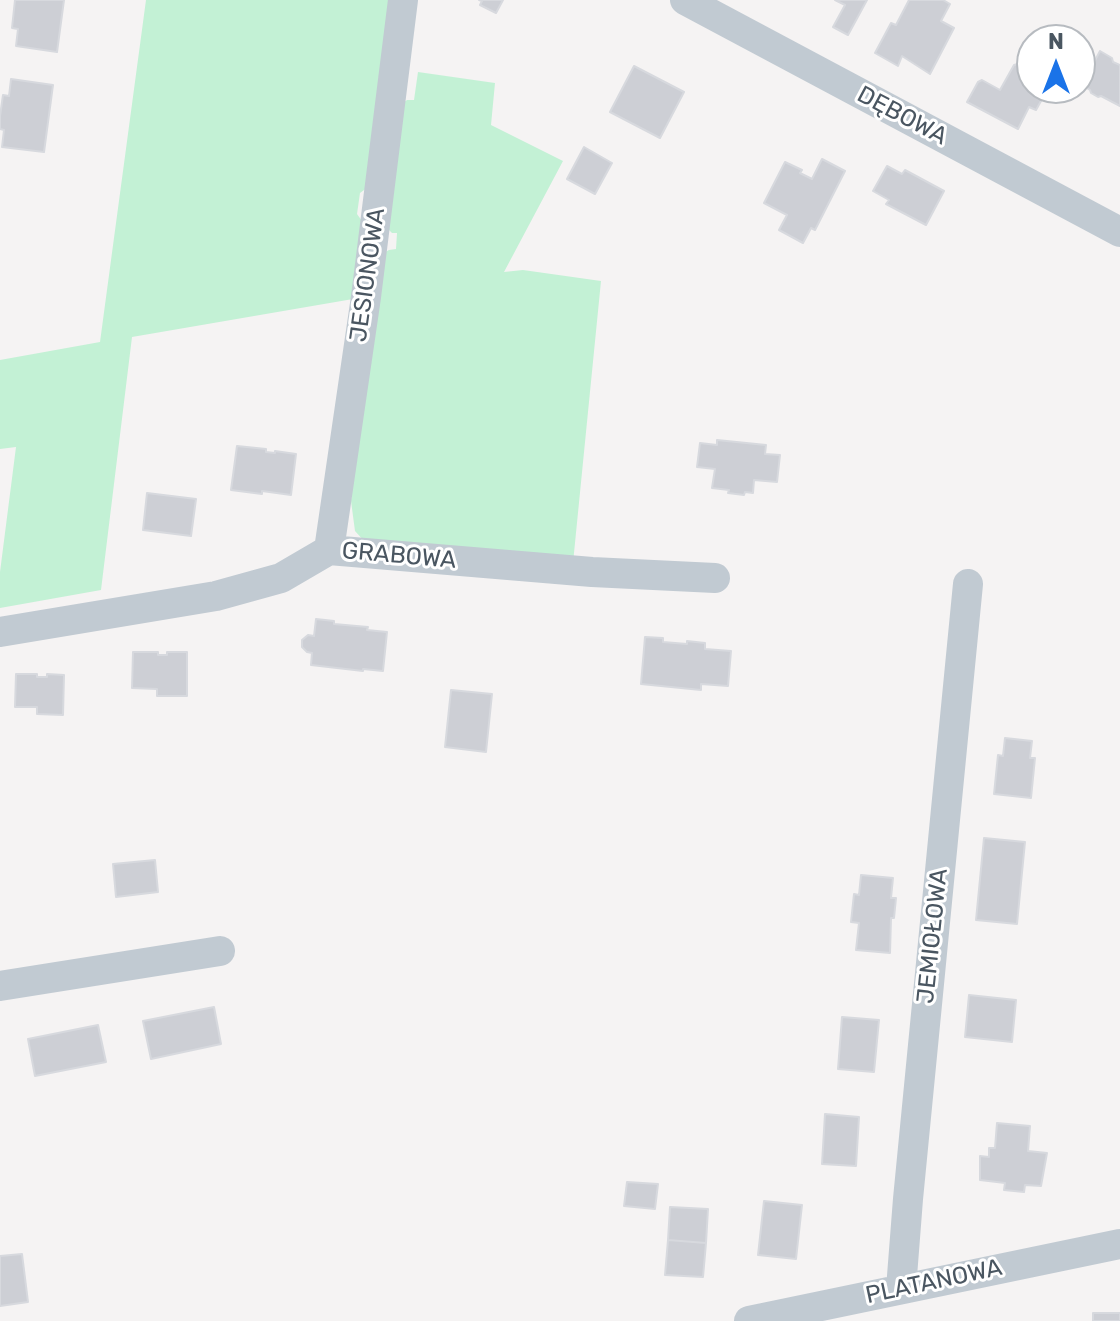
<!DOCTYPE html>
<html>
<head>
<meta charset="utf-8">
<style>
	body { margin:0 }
	#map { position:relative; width:1120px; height:1321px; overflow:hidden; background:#f5f3f3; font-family:Rubik,sans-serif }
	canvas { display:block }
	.north { position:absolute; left:1016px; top:24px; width:80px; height:80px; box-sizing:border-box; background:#fff; border:2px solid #b7bbc0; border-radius:50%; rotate:0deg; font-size:22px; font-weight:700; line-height:32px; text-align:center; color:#4a5661 }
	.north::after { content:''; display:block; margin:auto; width:28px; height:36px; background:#1a73e8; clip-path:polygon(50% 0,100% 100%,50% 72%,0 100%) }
</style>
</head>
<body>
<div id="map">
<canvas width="1120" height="1321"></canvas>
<div class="north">N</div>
</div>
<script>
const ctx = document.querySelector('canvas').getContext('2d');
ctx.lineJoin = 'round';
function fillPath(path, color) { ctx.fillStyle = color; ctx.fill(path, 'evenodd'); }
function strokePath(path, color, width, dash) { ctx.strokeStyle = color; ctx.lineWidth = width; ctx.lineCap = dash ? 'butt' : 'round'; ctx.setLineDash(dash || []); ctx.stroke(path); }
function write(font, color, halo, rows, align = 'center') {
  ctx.font = font + ' Rubik,sans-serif'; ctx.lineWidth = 6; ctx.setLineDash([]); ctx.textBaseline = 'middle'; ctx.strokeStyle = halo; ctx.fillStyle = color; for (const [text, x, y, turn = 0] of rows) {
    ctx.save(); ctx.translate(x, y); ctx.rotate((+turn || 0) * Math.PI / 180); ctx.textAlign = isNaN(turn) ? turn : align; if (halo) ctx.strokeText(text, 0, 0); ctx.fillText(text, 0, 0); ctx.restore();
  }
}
fillPath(new Path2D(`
	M146,0h247l-25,187 -8,6 -3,21 5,7 -9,78 -221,38 -31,253 -101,18v-36l16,-125 -16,2v-89l100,-18z
	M418,72l77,11 -4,42 72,36 -59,111 19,-2 78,11 -28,282 -207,-20 -11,-12 -4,-30 29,-246 9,-5 7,-1 1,-16h-5l-8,-8 14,-118 9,-7h7z`), '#c3f1d5');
const building = new Path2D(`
	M15,0h49l-7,52 -41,-6 2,-17 -6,-1z
	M479,0h24l-7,13 -16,-8 2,-4z
	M835,0h32l-19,35 -15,-8 12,-22z
	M909,0h34l7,4 -9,17 13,7 -24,46 -28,-18 -4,10 -23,-13 16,-30 5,2z
	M1100,51l12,7 1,4 7,3v41l-19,-10 -3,1 -7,-4 -1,-3 -8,-5z
	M1021,63l11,6v19h7l7,4 -10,18 -7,-3 -11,22 -51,-27 11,-20 4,-2 18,10 14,-25z
	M634,66l50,26 -24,46 -50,-26z
	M11,79l42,6 -9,67 -42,-5 2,-17 -4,-1v-13l3,-21 6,1z
	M584,147l28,16 -17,31 -28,-15z
	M822,159l23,12 -30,59 -4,-2 -8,15 -24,-13 8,-15 -23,-12 21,-41 17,8 -2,3 12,6z
	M887,166l15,8 3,-4 39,21 -18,34 -40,-21 3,-4 -16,-9z
	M717,440l49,5 -1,9 15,1 -3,27 -23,-2 -1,13 -8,-1 -1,3 -16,-2 1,-3 -17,-2 3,-19 -18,-2 3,-24 17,2z
	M237,446l29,3v3l9,1v-2l21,3 -5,41 -29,-4v3l-31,-4z
	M147,493l49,6 -5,37 -48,-6z
	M316,619l18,2v3l34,3 -1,3 20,2 -4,39 -20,-2v2l-52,-6 1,-12 -5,-1 -5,-5v-7l6,-5 6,1z
	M645,637l18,1v4l24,2v-3l18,2v6l26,2 -3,35 -27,-2v6l-60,-6z
	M133,652h25v3h9v-3h20v44h-30v-7l-25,-1z
	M16,674h21v3h10v-3l17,1 -1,40 -26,-1v-7h-22z
	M451,690l41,4 -6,58 -41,-5z
	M1005,738l27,3 -2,17h5l-4,40 -37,-4 4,-39 5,1z
	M984,838l41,4 -8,82 -41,-4z
	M155,860l3,32 -42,5 -3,-33z
	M861,875l32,3 -2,20h5l-2,20h-3l-1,35 -34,-3 3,-27 -8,-1 3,-28 5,1z
	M969,995l47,5 -4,42 -47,-5z
	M214,1007l7,37 -70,15 -8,-38z
	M842,1017l37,3 -5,52 -36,-3z
	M98,1025l8,37 -71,14 -7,-37z
	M825,1114l34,3 -3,49 -34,-2z
	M997,1123l33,3 -2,25 19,2 -6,33 -16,-1 -1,7 -20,-2 1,-7 -25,-3v-24l9,1v-9h6z
	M627,1182l31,2 -3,25 -31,-3z
	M764,1201l38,4 -6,54 -38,-4z
	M670,1207l38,2 -2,34 -38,-3z
	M668,1240l38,3 -3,34 -38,-2z
	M22,1254l6,48 -28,4v-50z
	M1093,1313h27v8h-27z`);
fillPath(building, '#cdcfd5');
strokePath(building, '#d7d9de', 2);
strokePath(new Path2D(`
	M685,0l435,232
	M329,550l37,-253 37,-297
	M0,632l216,-36 65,-18 48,-28 263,22 123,6
	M0,986l220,-35
	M901,1289l7,-90 60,-615
	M749,1321l371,-77`), '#c1cad2', 30);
write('24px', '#4a5661', '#fff', [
	["DĘBOWA",902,116,28],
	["JESIONOWA",368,275,-82],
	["GRABOWA",399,556,5],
	["JEMIOŁOWA",933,936,-84],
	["PLATANOWA",934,1282,-12]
]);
</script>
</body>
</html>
